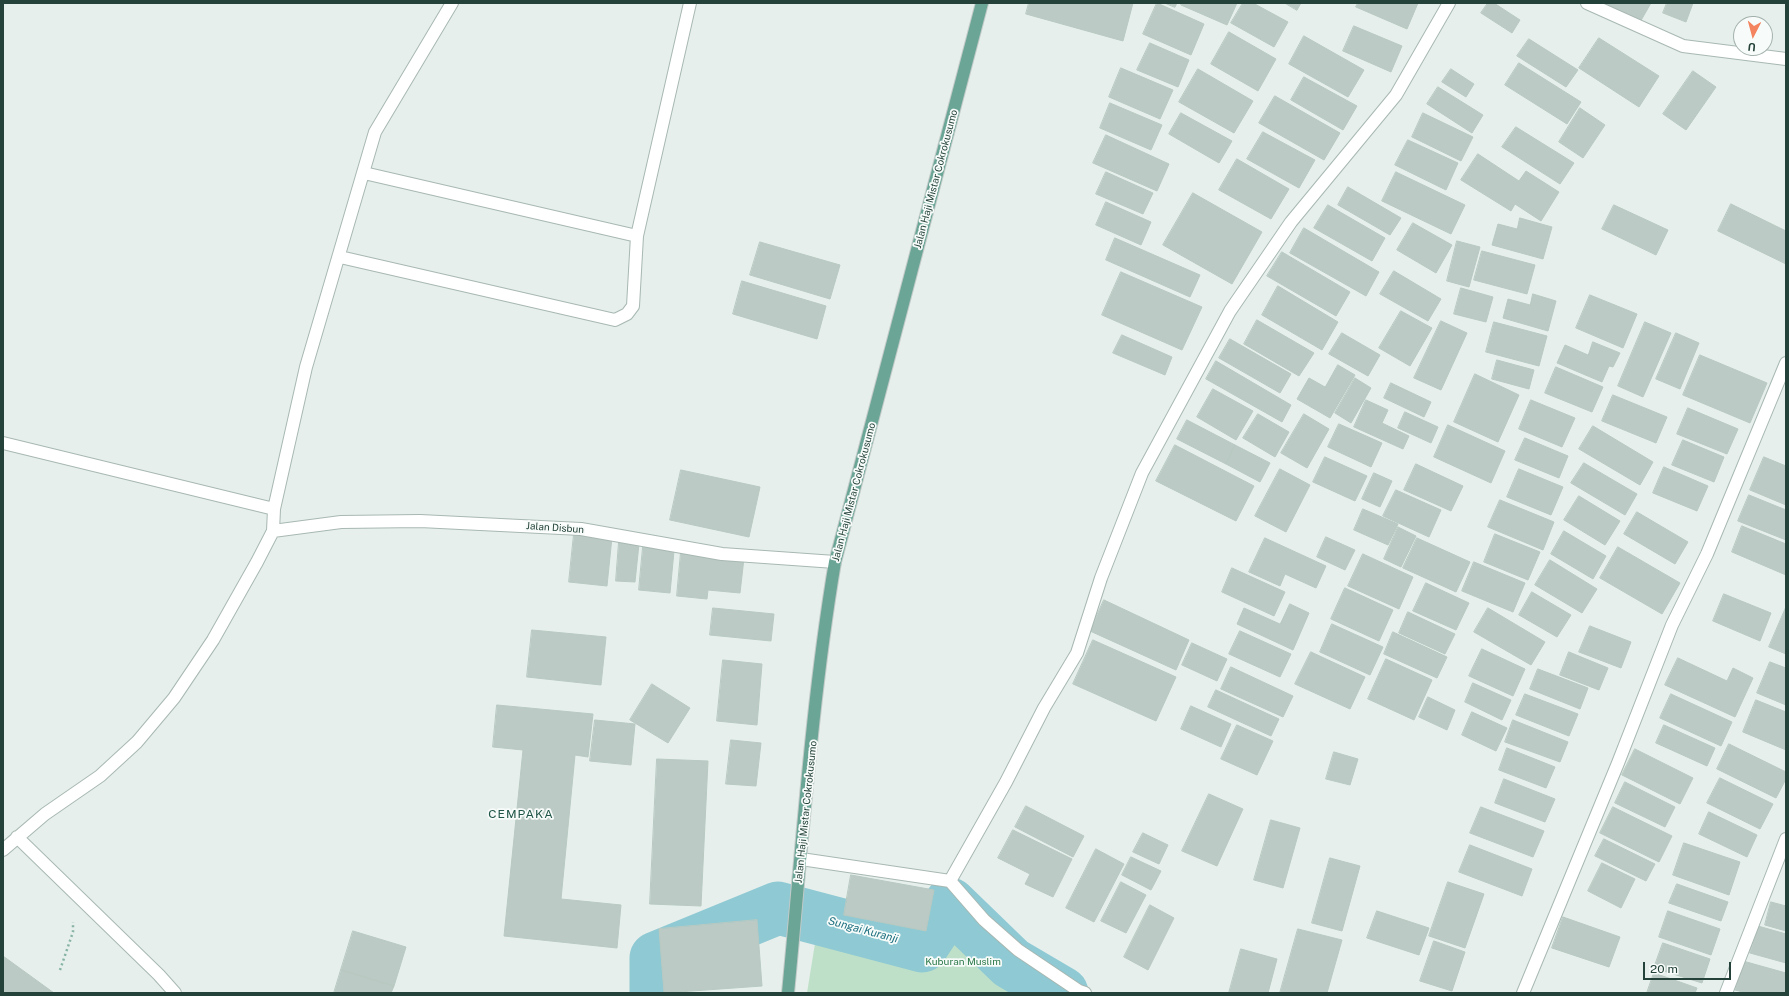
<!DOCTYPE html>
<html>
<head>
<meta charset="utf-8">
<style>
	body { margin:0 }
	#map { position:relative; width:1789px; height:996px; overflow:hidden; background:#e6efeb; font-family:"Public Sans",sans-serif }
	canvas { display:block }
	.frame { position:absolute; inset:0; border:4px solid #24423a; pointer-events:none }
	.north { position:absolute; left:1733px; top:16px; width:40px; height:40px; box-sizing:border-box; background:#f7fbf9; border:1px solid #a3b1ad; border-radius:50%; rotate:186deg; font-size:11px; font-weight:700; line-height:16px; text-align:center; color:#24423a }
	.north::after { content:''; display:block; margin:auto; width:14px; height:18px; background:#f4845f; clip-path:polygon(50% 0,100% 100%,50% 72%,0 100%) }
	.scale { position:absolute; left:1643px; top:962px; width:88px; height:18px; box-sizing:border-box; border:2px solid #24423a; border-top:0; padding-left:5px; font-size:12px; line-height:14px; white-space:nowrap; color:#24423a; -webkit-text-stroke:3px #f7fbf9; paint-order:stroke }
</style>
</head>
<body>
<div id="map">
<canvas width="1789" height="996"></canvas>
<div class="frame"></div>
<div class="north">U</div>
<div class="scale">20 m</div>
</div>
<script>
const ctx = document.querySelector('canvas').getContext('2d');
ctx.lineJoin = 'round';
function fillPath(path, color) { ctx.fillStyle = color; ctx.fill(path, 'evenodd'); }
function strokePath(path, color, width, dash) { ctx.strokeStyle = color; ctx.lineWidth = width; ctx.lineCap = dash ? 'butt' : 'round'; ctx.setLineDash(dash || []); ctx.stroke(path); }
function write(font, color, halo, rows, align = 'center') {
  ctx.font = font + ' "Public Sans",sans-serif'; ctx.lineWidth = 3.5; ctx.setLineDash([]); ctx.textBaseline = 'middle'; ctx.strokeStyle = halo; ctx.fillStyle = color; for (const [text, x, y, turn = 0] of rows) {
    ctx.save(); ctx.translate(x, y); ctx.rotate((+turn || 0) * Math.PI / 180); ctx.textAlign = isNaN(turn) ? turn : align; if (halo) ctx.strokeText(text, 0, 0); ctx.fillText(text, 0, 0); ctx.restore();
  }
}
fillPath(new Path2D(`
	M950,904l36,37 40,35 31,17h-250l10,-62 117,17z`), '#bfe0c8');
strokePath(new Path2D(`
	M656,993v-35l122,-50 144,38 28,-42 61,59 51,30`), '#8ec9d4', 53);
const building = new Path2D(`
	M1029,3h104l-10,38 -97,-27z
	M1157,3l47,21 -13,31 -48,-21z
	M1165,3h12l-2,4z
	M1182,3h55l-10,22 -46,-20z
	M1243,3h10l35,19 -14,25 -43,-24z
	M1285,3h16l-4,7z
	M1358,3h60l-11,26 -51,-22z
	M1488,3h6l26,17 -8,13 -31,-20z
	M1607,3h44l-12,21 -34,-19z
	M1667,3h26l-7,19 -23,-9z
	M1354,26l48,20 -11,26 -48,-21z
	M1229,32l47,27 -18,32 -47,-27z
	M1304,36l60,34 -16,27 -59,-33z
	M1599,38l60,38 -20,31 -60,-39z
	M1529,39l49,31 -12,17 -49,-31z
	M1150,43l39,17 -11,27 -41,-17z
	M1519,63l62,39 -14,22 -62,-39z
	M1121,68l52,22 -13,29 -51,-22z
	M1198,69l55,32 -19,32 -55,-31z
	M1451,69l23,15 -8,13 -24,-15z
	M1693,71l23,16 -30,43 -23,-16z
	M1304,77l53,29 -14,24 -52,-30z
	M1438,87l45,28 -11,18 -45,-29z
	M1275,96l65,37 -16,27 -65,-37z
	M1110,103l52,22 -11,25 -51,-22z
	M1580,108l25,17 -22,33 -24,-16z
	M1181,113l51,28 -13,22 -50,-29z
	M1423,113l50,24 -12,24 -49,-24z
	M1516,127l58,36 -14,21 -58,-37z
	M1263,132l52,28 -16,28 -52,-29z
	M1106,135l63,29 -12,27 -64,-28z
	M1408,140l50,23 -12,27 -51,-25z
	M1478,154l41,27 7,-10 33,21 -18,29 -26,-17 -4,7 -50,-31z
	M1237,159l52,30 -18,30 -52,-29z
	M1106,172l47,21 -10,21 -47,-20z
	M1396,172l69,33 -14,29 -69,-33z
	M1348,187l53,31 -11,17 -52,-30z
	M1193,193l69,39 -30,52 -69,-39z
	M1106,202l45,20 -10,23 -45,-20z
	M1731,204l55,27v33l-68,-33z
	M1328,205l57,33 -13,23 -58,-33z
	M1614,205l54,25 -12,25 -54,-26z
	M1520,218l32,9 -9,32 -51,-14 6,-21 19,5z
	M1413,223l39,22 -16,28 -39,-23z
	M1304,228l75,44 -13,24 -76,-43z
	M1115,238l85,37 -10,22 -84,-37z
	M1457,241l23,6 -11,40 -22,-6z
	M760,242l80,23 -10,34 -80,-24z
	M1482,251l53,14 -8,29 -53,-14z
	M1282,252l68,40 -14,24 -69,-40z
	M1394,271l47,28 -13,22 -48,-27z
	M1121,272l81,35 -20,43 -80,-35z
	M742,281l84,25 -9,33 -84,-25z
	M1278,286l60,36 -16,28 -60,-35z
	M1461,288l32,9 -7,25 -32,-8z
	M1533,294l23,7 -8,30 -45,-13 5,-19 22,6z
	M1590,295l47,19 -14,34 -47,-20z
	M1401,311l31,17 -22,38 -31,-18z
	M1257,320l57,33 -15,23 -55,-32z
	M1441,321l26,12 -26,57 -27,-12z
	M1494,322l53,14 -8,30 -53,-14z
	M1645,322l26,11 -28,64 -25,-11z
	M1342,333l38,22 -12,21 -39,-22z
	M1676,333l23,10 -19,46 -24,-10z
	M1122,335l50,22 -7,18 -52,-22z
	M1230,339l61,35 -11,19 -61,-35z
	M1593,342l27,11 -7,14 -4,-1 -7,16 -45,-19 8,-18 23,10z
	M1700,355l67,28 -17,40 -67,-28z
	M1497,360l37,10 -5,19 -37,-10z
	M1216,361l75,44 -9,17 -76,-43z
	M1338,365l17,10 -25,43 -33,-19 12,-21 16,9z
	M1556,367l47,20 -11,25 -47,-19z
	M1475,374l44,21 -21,47 -44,-20z
	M1355,378l16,10 -20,35 -16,-10z
	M1391,383l40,19 -7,15 -40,-19z
	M1213,389l40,22 -17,29 -39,-23z
	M1613,395l54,22 -11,26 -54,-22z
	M1366,400l22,10 -6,13 27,13 -6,13 -49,-22z
	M1531,400l44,18 -13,29 -43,-18z
	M1688,408l50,21 -11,25 -50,-20z
	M1405,412l33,15 -7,16 -33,-15z
	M1258,414l31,18 -14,25 -32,-19z
	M1304,414l25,15 -22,39 -26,-15z
	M1187,420l48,25 -9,19 -49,-25z
	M1339,424l43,19 -11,24 -43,-20z
	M1448,425l57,26 -14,32 -57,-26z
	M1593,426l60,36 -13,23 -61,-36z
	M1525,438l43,18 -9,22 -44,-18z
	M1683,440l41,17 -10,25 -42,-17z
	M1175,445l79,41 -18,35 -80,-40z
	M1235,445l35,18 -10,19 -34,-18z
	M1325,457l42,19 -12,25 -42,-19z
	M1764,457l22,9v39l-36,-15z
	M1584,463l53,31 -12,21 -54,-32z
	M1416,464l47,22 -12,25 -47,-21z
	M1664,467l44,19 -11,25 -44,-18z
	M1280,469l30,16 -24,47 -31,-16z
	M1519,469l44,18 -12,28 -44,-18z
	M681,470l79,17 -11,50 -79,-17z
	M1374,473l18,8 -12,26 -18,-8z
	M1396,490l45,20 -12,27 -46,-21z
	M1749,495l37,15v30l-48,-19z
	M1579,496l41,25 -15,24 -41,-25z
	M1500,500l54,22 -11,28 -55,-23z
	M1363,509l35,15 -10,21 -34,-15z
	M1637,512l51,30 -13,22 -51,-30z
	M1742,526l44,18v31l-54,-23z
	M1398,527l18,9 -15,31 -17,-8z
	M1564,531l42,25 -13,23 -42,-25z
	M574,534l38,3 -5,49 -38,-4z
	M1495,534l45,18 -12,28 -44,-18z
	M1326,537l29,13 -10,20 -28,-13z
	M1265,538l61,28 -10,22 -31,-14 -5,12 -31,-14z
	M1417,538l53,24 -14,30 -53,-24z
	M619,542l20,2 -4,38 -19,-1z
	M643,547l31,4 -4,42 -31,-3z
	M1618,547l62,36 -18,31 -62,-36z
	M681,552l63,6 -4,35 -32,-3 -1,9 -30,-3z
	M1363,554l50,23 -14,32 -51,-23z
	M1550,560l47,29 -15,24 -47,-28z
	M1474,562l51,21 -12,29 -51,-21z
	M1232,568l53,24 -11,24 -52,-24z
	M1426,583l43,20 -13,27 -43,-19z
	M1345,588l48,22 -14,31 -48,-22z
	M1532,592l39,23 -14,22 -38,-22z
	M1724,594l47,19 -11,28 -47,-20z
	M1104,600l85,40 -13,30 -86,-39z
	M1290,604l19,9 -16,37 -56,-26 7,-16 36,16z
	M1786,607v47l-17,-7z
	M713,608l61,6 -3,27 -61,-6z
	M1488,608l57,34 -14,23 -57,-33z
	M1408,612l47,22 -10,20 -46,-21z
	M1332,624l51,23 -13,28 -50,-23z
	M1590,626l41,16 -10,26 -42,-16z
	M532,630l74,7 -5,48 -74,-8z
	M1240,631l51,23 -11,23 -51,-23z
	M1393,632l54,25 -10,21 -53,-24z
	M1093,640l83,37 -20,44 -83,-37z
	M1192,643l35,16 -10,22 -35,-16z
	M1482,649l43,20 -12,27 -44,-20z
	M1311,652l54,25 -15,32 -55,-25z
	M1569,652l39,16 -9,22 -39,-15z
	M1678,658l49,23 6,-13 20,10 -18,39 -70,-32z
	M1386,659l46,21 -18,40 -46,-21z
	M723,660l39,4 -5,61 -40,-4z
	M1770,662l16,6v37l-29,-12z
	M1231,667l62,29 -10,21 -62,-28z
	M1538,669l50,19 -8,21 -50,-20z
	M1473,683l38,17 -9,20 -37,-18z
	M652,684l38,24 -22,35 -38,-23z
	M1216,690l63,29 -8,17 -63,-29z
	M1525,694l53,20 -9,22 -53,-21z
	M1671,694l61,28 -11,24 -61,-28z
	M1428,697l27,13 -8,20 -28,-13z
	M1756,700l30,12v38l-43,-18z
	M497,705l96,9 -5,43 -13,-2 -14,144 60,6 -4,43 -113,-12 19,-186 -30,-3z
	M1191,706l40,18 -10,23 -40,-18z
	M1472,712l35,16 -11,23 -34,-16z
	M595,720l40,4 -4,41 -41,-4z
	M1513,720l55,22 -8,20 -55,-20z
	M1237,725l36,16 -16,34 -36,-16z
	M1664,725l51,23 -8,18 -51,-23z
	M731,740l30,3 -5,43 -30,-2z
	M1729,744l57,28v7l-10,19 -59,-29z
	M1507,748l48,19 -9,21 -47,-18z
	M1635,749l58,29 -13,26 -58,-29z
	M1334,752l24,7 -8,26 -24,-6z
	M657,759l51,2 -7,145 -51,-2z
	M1720,778l53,26 -13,25 -53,-26z
	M1504,779l51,20 -10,23 -50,-19z
	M1625,782l50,25 -10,20 -50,-24z
	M1209,794l34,15 -26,57 -35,-15z
	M1026,806l58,30 -11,21 -58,-30z
	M1481,807l63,24 -11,26 -63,-24z
	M1613,807l59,29 -13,26 -59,-29z
	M1709,812l48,23 -10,22 -48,-23z
	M1271,820l29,8 -17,60 -29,-8z
	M1013,830l59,29 -19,38 -28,-13 5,-10 -32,-16z
	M1143,833l25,12 -9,19 -26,-12z
	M1604,839l51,25 -9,17 -51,-25z
	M1684,843l56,19 -11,33 -56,-20z
	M1470,845l62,24 -10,27 -63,-24z
	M1096,849l28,15 -30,58 -28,-14z
	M1131,857l30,14 -10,19 -29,-15z
	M1330,858l30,8 -18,65 -30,-8z
	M1602,863l33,16 -14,29 -33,-17z
	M851,875l83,15 -8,41 -82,-16z
	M1121,882l25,13 -20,38 -25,-12z
	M1448,882l36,12 -19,54 -36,-12z
	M1677,884l51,18 -7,19 -52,-18z
	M1771,902l15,4v25l-21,-6z
	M1150,905l24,13 -26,52 -24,-13z
	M1377,911l52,17 -10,27 -52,-17z
	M1668,911l52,18 -9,26 -52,-18z
	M1563,917l57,20 -11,30 -57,-19z
	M757,920l5,66 -98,7 -5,-64z
	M1758,926l28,8v29l-36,-10z
	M1298,929l44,11 -15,53h-47z
	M353,931l53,16 -12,39 -53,-16z
	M1434,941l31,11 -13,39 -32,-10z
	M1663,943l47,16 -8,24 -48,-15z
	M1241,949l36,10 -9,34h-39z
	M3,956l51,37h-51z
	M1743,961l43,12v20h-39l-12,-3z
	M341,970l53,16 -3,7h-57z
	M1654,973l43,15 -2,5h-48z`);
fillPath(building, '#bbcac4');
strokePath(building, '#b8c9c2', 1);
const street = new Path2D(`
	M1587,3l96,43 103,13
	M364,173l273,63
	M340,257l275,63 12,-6 6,-8 4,-70 53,-233
	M3,443l271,66
	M273,531l68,-9 79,-1 161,8 141,25 113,8
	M17,837l142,138 16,18
	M3,850l42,-36 55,-38 37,-34 37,-44 39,-58 44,-78 16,-31 1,-22 32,-142 69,-235 77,-129
	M801,859l149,22 34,39 34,30 61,41 6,2
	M950,881l56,-99 38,-74 33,-55 24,-75 41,-105 88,-162 61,-89 105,-127 53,-92
	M1523,993l95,-230 54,-138 35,-71 79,-191
	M1726,993l60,-154`);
const primary = new Path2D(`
	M788,993c14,-144 23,-289 47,-431l147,-559`);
strokePath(street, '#a8b8b2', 14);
strokePath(primary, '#c2cac8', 14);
strokePath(new Path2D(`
	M60,970l13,-38v-10`), '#86b3a5', 2.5, [2, 3]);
strokePath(street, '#fff', 12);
strokePath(primary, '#6aa596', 12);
write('10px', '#24423a', '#f7fbf9', [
	["Jalan Haji Mistar Cokrokusumo",936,179,-75],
	["Jalan Haji Mistar Cokrokusumo",854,492,-75],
	["Jalan Disbun",555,528,4],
	["Jalan Haji Mistar Cokrokusumo",806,812,-84]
]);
write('10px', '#2d7a4b', '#f7fbf9', [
	["Kuburan Muslim",963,962]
]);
write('italic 11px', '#1c6f80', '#f7fbf9', [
	["Sungai Kuranji",863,930,15]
]);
ctx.letterSpacing = '1px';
write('12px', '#1f5548', '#f7fbf9', [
	["CEMPAKA",521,814]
]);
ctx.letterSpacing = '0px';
</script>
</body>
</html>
